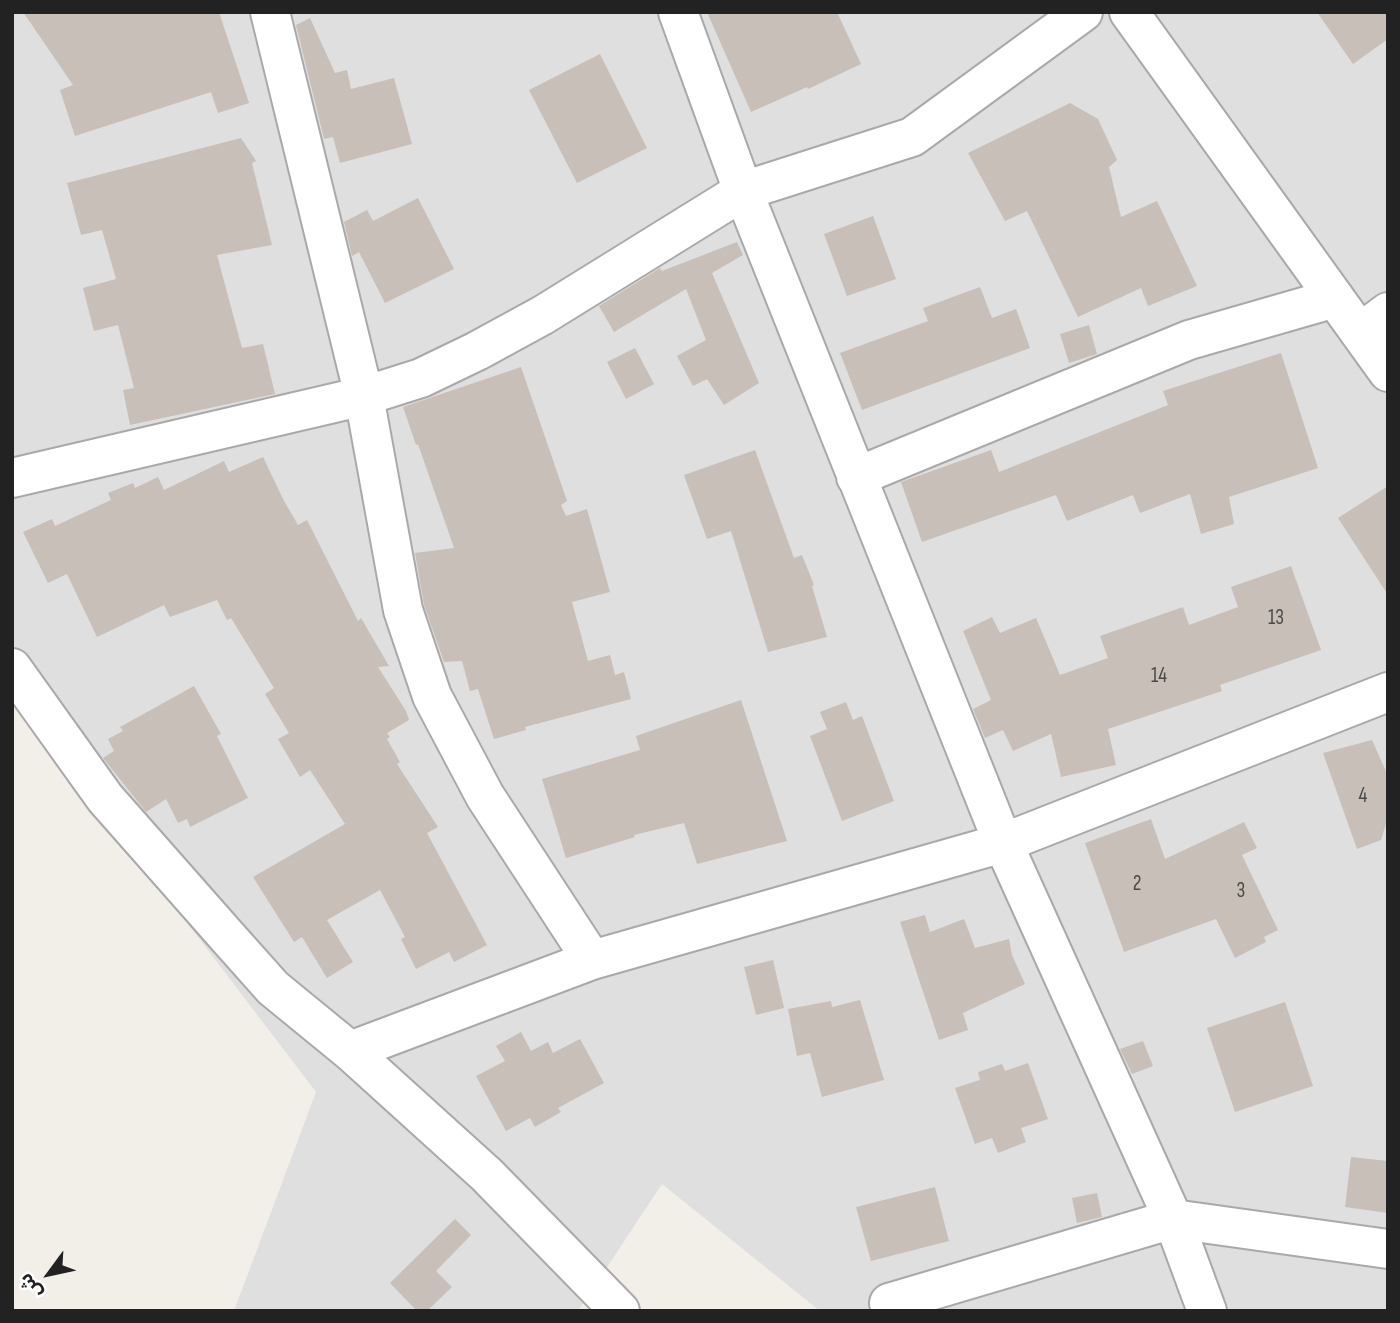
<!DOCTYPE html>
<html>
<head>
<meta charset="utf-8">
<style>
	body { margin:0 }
	#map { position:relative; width:1400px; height:1323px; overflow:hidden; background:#f2efe9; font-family:"Sofia Sans Condensed","Noto Sans Arabic",sans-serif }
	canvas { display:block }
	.frame { position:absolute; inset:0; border:14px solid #222; pointer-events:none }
	.north { position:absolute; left:14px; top:1239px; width:70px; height:70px; -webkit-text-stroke:5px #fff; paint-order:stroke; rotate:237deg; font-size:19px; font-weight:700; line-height:28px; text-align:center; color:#222 }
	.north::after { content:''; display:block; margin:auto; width:24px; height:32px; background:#222; clip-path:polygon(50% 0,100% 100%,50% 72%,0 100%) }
</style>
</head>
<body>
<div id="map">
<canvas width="1400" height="1323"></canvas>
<div class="frame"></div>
<div class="north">ش</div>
</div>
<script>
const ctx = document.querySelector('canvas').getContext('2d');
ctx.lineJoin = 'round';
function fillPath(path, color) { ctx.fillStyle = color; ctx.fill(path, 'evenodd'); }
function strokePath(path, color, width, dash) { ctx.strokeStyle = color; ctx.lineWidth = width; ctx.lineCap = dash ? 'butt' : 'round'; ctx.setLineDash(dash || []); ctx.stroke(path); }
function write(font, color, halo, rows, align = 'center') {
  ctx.font = font + ' "Sofia Sans Condensed",sans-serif'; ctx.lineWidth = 5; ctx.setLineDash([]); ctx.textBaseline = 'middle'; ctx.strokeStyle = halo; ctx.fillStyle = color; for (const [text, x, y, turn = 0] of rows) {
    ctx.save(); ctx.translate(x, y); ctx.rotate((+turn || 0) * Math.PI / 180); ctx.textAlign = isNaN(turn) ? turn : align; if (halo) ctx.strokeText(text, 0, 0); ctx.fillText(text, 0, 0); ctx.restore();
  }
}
fillPath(new Path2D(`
	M12,12h1376v1299h-568l-158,-127 -84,127h-344l82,-219 -304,-399z`), '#e0dfdf');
fillPath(new Path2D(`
	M23,12h196l30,91 -31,10 -7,-21 -136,44 -15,-46 13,-5z
	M707,12h130l24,52 -53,25 -1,-2 -56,25z
	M1317,12h71v27l-35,25z
	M310,18l25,55 12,-3 4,19 43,-11 18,66 -72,19 -7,-26 -9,2 -28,-114z
	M600,54l47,94 -70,35 -48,-93z
	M1070,103l28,16 19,41 -8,7 12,50 36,-16 40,85 -49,20 -7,-18 -63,29 -51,-106 -22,10 -37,-68z
	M241,138l15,23 -4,2 20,82 -55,10 25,93 21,-4 12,50 -145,31 -7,-35 11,-2 -16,-63 -24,6 -11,-43 33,-9 -14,-49 -21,5 -14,-52z
	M418,198l36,71 -69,34 -26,-51 -7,4 -8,-34 23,-12 6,11z
	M873,216l23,63 -49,17 -23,-62z
	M737,242l6,13 -31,18 47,110 -35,22 -17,-26 -14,7 -16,-30 29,-16 -20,-51 -72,43 -15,-26 61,-38 2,3z
	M980,287l12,31 24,-9 14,39 -168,62 -22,-57 88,-32 -5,-13z
	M1089,325l8,29 -28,9 -9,-29z
	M635,348l19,36 -28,15 -19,-37z
	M1281,353l37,115 -89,29 5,27 -33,10 -11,-40 -50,19 -7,-18 -66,26 -11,-26 -134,47 -21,-60 90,-32 8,22 169,-67 -5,-14z
	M521,367l46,134 -6,4 5,11 21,-7 23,83 -38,10 16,59 22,-6 5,20 9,-3 7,27 -106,28 1,3 -32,9 -16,-50 -8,2 -8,-30 -18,1 -20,-57 -9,-52 39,-5 -36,-104 -2,1 -13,-38z
	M755,450l39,108 8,-3 12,30 -2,1 15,51 -59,15 -37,-121 -24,8 -23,-64z
	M263,457l20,42 15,26 9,-5 51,101 3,-3 28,48 -11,1 28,44 3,9 -22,13 3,4 -3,2 13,23 -3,2 41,63 -11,6 60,112 -33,17 -5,-10 -33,17 -15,-30 4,-2 -25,-47 -53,30 26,42 -26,16 -25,-41 -8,5 -41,-65 92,-53 -35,-54 -10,7 -22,-38 11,-6 -24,-39 9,-6 -43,-70 -4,2 -10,-20 -47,17 -6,-12 -67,32 -30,-63 -19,9 -25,-51 29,-13 3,7 56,-26 -3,-7 25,-10 2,5 23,-11 6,13 60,-29 5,11z
	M1388,486v109l-50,-77z
	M1291,566l30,84 -101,35 2,6 -114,38 8,36 -55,12 -10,-43 -38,17 -10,-21 -18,8 -12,-29 18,-9 -28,-69 29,-14 8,16 36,-15 24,57 48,-17 -8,-22 83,-29 6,18 49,-18 -7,-20z
	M194,686l27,48 -4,2 31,62 -58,29 -3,-8 -9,4 -12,-24 -20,13 -43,-54 11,-7 -6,-12 15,-8 -3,-4z
	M741,700l46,141 -90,23 -13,-41 -50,12 1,2 -69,21 -24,-79 98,-29 -4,-14z
	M846,702l7,18 9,-4 32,85 -52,20 -32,-85 17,-7 -7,-17z
	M1372,740l16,36v41l-7,23 -24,9 -34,-96z
	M1151,819l14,40 79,-37 13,26 -15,7 36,75 -14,7 2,5 -31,16 -19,-39 -92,33 -39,-109z
	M925,915l5,17 34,-13 11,29 34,-9 3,16 13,29 -62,29 5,17 -29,10 -39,-118z
	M773,960l11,48 -28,7 -12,-48z
	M860,1000l24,80 -62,17 -12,-44 -13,3 -9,-47 43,-8 1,6z
	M1285,1002l28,84 -78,26 -28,-84z
	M521,1032l10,19 17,-9 5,11 27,-14 24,44 -46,25 3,4 -26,15 -5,-9 -24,13 -30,-55 29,-15 -9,-15z
	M1143,1041l10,25 -21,8 -12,-25z
	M1028,1063l20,56 -27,9 5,14 -28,11 -6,-15 -17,6 -20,-56 25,-8 -2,-8 24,-8 3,7z
	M1351,1157l37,4v52l-43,-6z
	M935,1187l14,54 -78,20 -15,-54z
	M1097,1193l5,24 -25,6 -5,-25z
	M455,1219l16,16 -35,36 16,16 -25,24h-10l-27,-28z`), '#c7bfb8');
const minor = new Path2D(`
	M270,12l94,384 39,214 29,86 53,100 107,164 411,-117 385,-151
	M678,12l65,179 260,652 170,376 34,92
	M1129,12l259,360
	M1360,333l28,-21
	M856,477l333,-137 146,-42
	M12,478l352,-82 57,-18 56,-27 66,-36 200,-124 169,-54 171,-125
	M12,668l93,130 119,135 49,55 77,63 242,-91
	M350,1051l137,124 133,136
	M889,1303l284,-84 215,30`);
strokePath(minor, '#a9a9a9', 42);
strokePath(minor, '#fff', 38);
write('21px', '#4b4948', null, [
	["13",1276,619],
	["14",1159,677],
	["4",1363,797],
	["2",1137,885],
	["3",1241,892]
]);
</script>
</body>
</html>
